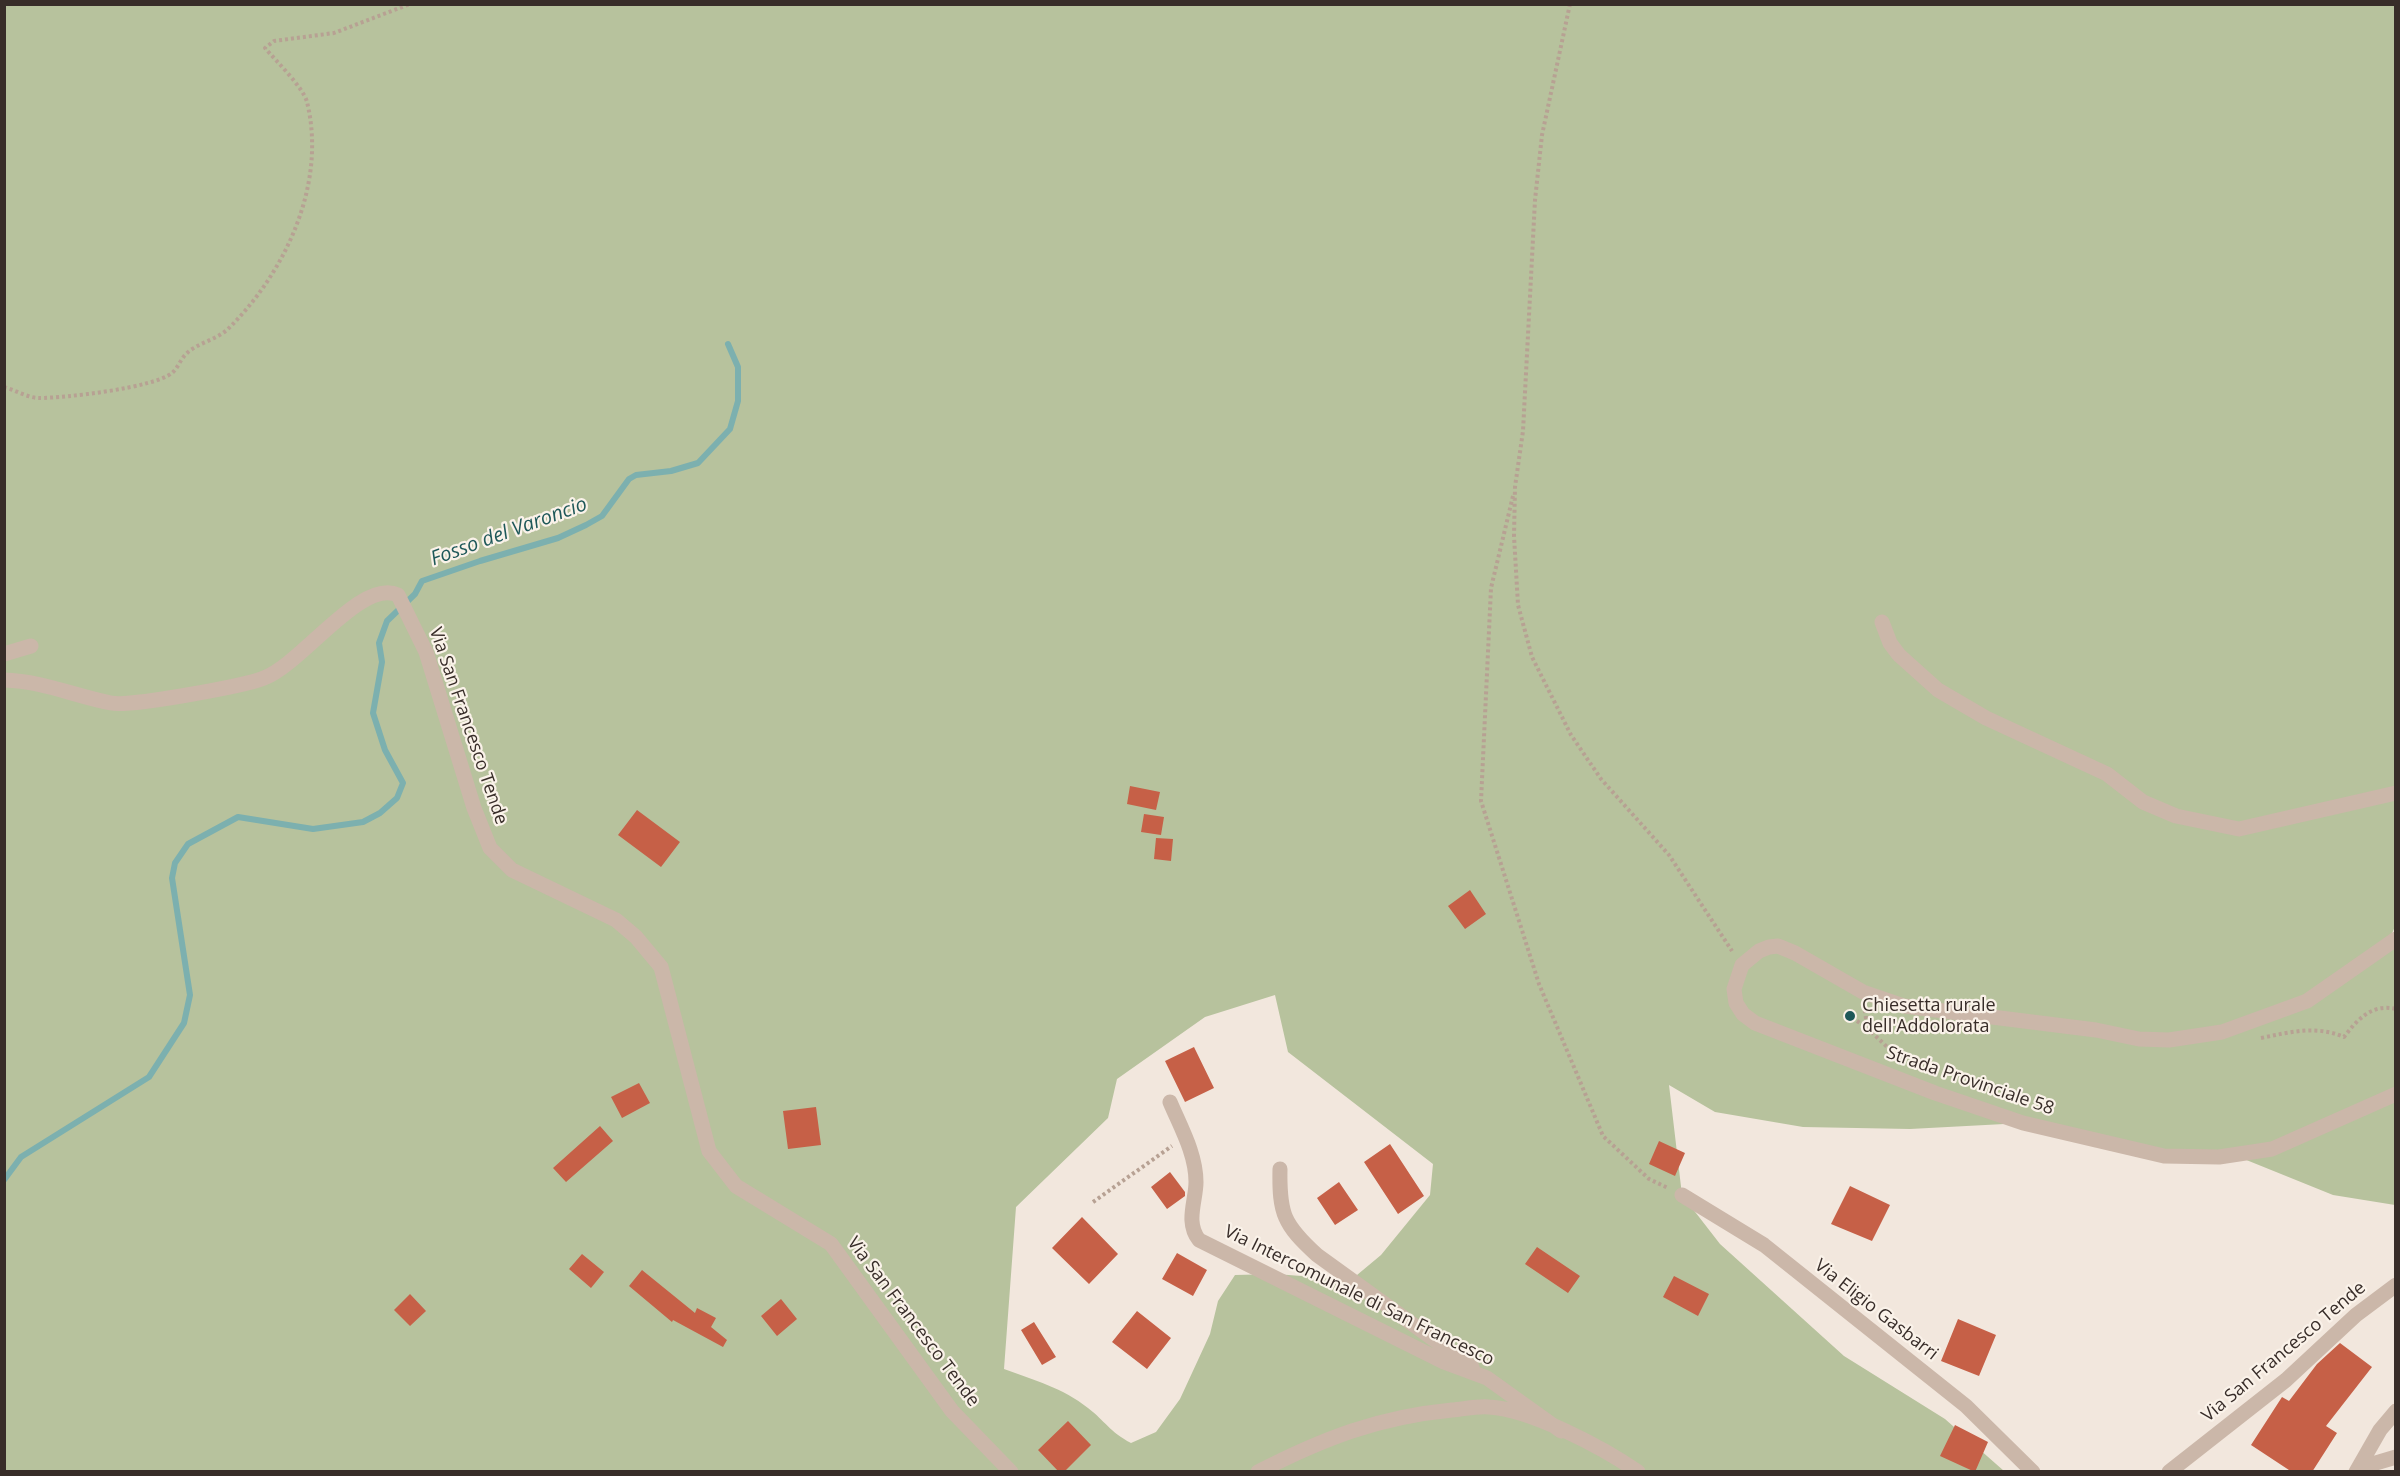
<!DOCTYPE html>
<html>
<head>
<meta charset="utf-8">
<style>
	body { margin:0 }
	#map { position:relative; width:2400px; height:1476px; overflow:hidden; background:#f2e7dd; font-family:"Open Sans",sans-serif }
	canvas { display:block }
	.frame { position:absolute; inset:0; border:6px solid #382d29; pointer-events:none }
</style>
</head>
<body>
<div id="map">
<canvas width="2400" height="1476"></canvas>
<div class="frame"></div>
</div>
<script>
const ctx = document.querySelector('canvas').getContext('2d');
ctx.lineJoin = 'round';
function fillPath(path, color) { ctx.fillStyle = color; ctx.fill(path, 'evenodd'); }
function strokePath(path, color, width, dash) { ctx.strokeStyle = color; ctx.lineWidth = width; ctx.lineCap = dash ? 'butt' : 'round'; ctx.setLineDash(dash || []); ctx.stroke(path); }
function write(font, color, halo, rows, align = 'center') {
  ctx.font = font + ' "Open Sans",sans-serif'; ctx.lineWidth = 4.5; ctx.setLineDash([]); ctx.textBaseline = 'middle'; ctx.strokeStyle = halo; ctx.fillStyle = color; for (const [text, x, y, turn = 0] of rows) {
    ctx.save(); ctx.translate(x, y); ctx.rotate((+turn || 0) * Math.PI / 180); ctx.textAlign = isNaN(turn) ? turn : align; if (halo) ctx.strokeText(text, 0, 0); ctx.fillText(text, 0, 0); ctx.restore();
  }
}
fillPath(new Path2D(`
	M4,5h2391l1,919 -8,19 7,-4v266l-62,-10 -99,-40 -70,1 -141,-33 -113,6 -107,-2 -88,-15 -46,-27 13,110 38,49 124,112 101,63 59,52h-1999zM1275,995l13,57 145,112 -3,31 -49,60 -30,25 -75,-6 -41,1 -17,26 -8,33 -30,65 -24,33 -25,11c-21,-11 -26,-22 -43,-35 -25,-20 -54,-28 -84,-39l12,-162 92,-89 9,-39 88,-62z`), '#b7c29d');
strokePath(new Path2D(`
	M4,1180l17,-23 128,-80 35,-54 6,-28 -18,-117 3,-15 13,-19 50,-27 75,12 50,-7 17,-9 17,-15 6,-15 -18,-33 -12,-37 9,-51 -3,-19 8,-22 28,-27 7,-13 58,-20 78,-23 28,-13 16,-9 27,-37 7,-4 35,-4 27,-8 32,-34 8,-28v-34l-10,-23`), '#7cb0af', 6);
fillPath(new Path2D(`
	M1130,786l30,6 -4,18 -29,-6z
	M637,810l43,32 -19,25 -43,-32z
	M1144,814l20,3 -3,18 -20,-3z
	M1156,838l17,1 -2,22 -17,-2z
	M1470,890l16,24 -21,15 -17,-23z
	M1194,1047l20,41 -29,14 -20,-41z
	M639,1083l11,20 -28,15 -11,-21z
	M816,1107l5,38 -33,4 -5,-38z
	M600,1126l13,15 -47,41 -13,-14z
	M1659,1141l26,12 -10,23 -26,-12z
	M1390,1144l34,52 -26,18 -34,-52z
	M1170,1172l15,20v4l-18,13 -16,-22z
	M1339,1182l19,28 -23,15 -18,-27z
	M1850,1186l40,19 -18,36 -41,-17z
	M1082,1217l36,37 -29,30 -37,-36z
	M1537,1247l43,29 -12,17 -43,-29z
	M1177,1253l30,17 -14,26 -31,-17z
	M582,1254l22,18 -13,16 -22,-19z
	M642,1270l53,43 2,-5 19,10 -5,9 16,13 -4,7 -50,-27 -1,2 -43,-36z
	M1674,1276l35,18 -11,22 -35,-19z
	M410,1294l16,17 -16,15 -16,-16z
	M781,1299l16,20 -20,17 -16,-20z
	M1137,1311l34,27 -24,31 -35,-27z
	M1958,1319l38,16 -17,41 -38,-15z
	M1034,1322l22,35 -14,8 -21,-35z
	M2340,1343l32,24 -46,59 11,7 -25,39h-20l-41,-27 31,-48 7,4 28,-37z
	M1068,1421l23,24 -27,27h-5l-21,-22z
	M1955,1425l33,17 -13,30 -35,-16z`), '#c66047');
strokePath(new Path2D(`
	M1570,4l-28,131 -7,65 -12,231 -8,56 -1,49 4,69 14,52 39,78 30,44 68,76 63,96
	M4,387c11,3 24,11 35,11 26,0 114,-10 133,-25 6,-5 8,-13 14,-19 11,-11 30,-14 42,-25 58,-57 99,-146 79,-227 -4,-15 -31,-41 -42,-54l9,-7 60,-8 76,-29
	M1513,496l-22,92 -10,213 58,183 64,152 46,43 19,9
	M1865,1010l2,18 34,32
	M1857,1021l9,6
	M2261,1038c30,-6 55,-13 83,-1 13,-17 28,-34 52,-28
	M1093,1202l79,-56`), '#b7a193', 4, [3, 3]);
strokePath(new Path2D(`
	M1882,622l8,21 9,12 39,35 48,28 121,56 36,28 33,14 63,13 157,-36
	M4,654l27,-8
	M4,680c38,1 71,16 107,23 19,4 133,-17 153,-25 39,-15 97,-100 134,-83l28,57 48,156 16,40 22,22 104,50 20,17 25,30 48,184 27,35 95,58 121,167 59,61
	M2396,939l-89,62 -85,31 -53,8 -30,-1 -43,-9 -192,-24 -41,-14 -68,-39 -17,-7 -9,1 -10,4 -17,14 -8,24 2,14 7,11 12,9 180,70 88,30 141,33 55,1 53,-8 124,-55
	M1170,1102c11,26 26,52 26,80 0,19 -11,40 3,58l245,122 43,16 74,53
	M1280,1169c-1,45 4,56 37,86l155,112
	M1682,1195l82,50 202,161 67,66
	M2359,1468l37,-11
	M1258,1472c66,-34 121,-55 194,-62 12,-1 25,-4 37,-3 41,2 115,41 149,65
	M2169,1472l117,-92 70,-65 40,-30
	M2356,1472l24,-42 16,-19`), '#cbb7a9', 15);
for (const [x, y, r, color] of [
	[1850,1016,6,"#1e5859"]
]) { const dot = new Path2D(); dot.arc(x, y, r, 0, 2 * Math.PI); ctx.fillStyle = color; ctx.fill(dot); strokePath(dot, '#faf2e9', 2); }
write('18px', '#382d29', '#faf2e9', [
	["Via San Francesco Tende",468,726,71],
	["Strada Provinciale 58",1970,1081,19],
	["Via Intercomunale di San Francesco",1359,1296,26],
	["Via Eligio Gasbarri",1876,1310,38],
	["Via San Francesco Tende",913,1322,53],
	["Via San Francesco Tende",2284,1352,-40]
]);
write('18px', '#382d29', '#faf2e9', [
	["Chiesetta rurale",1862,1006],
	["dell'Addolorata",1862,1027]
], 'left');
write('italic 20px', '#1e5859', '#faf2e9', [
	["Fosso del Varoncio",509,532,-20]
]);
</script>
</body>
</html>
